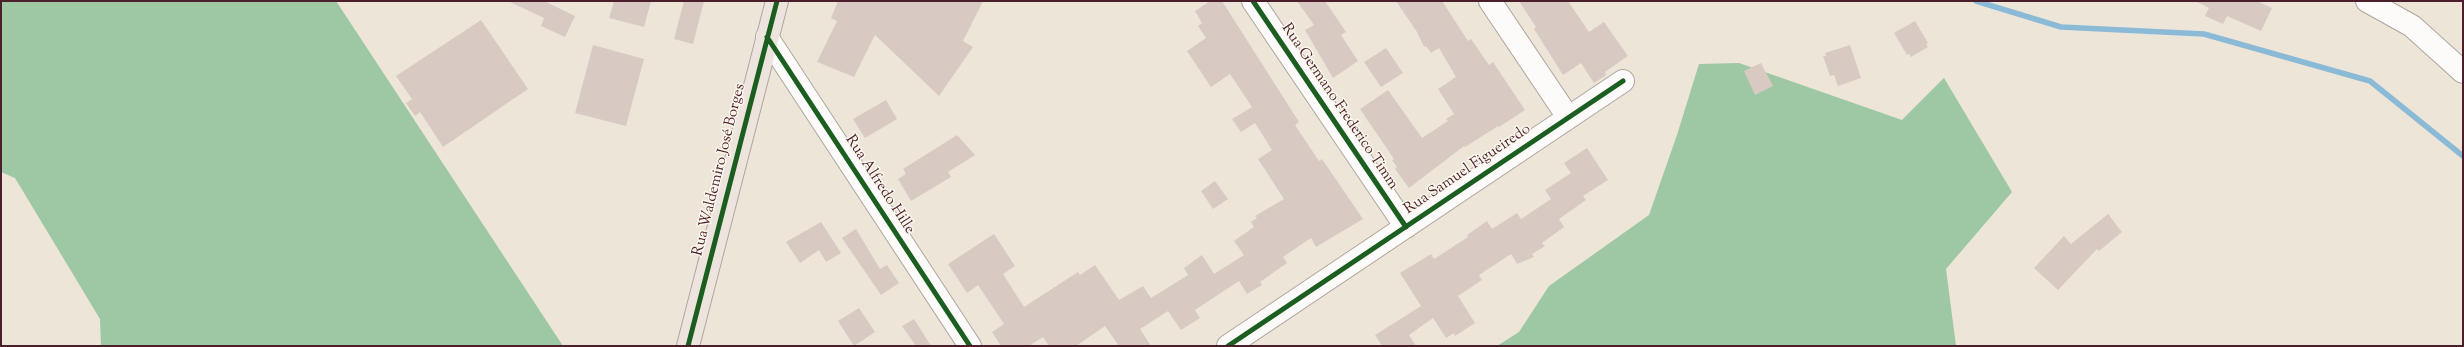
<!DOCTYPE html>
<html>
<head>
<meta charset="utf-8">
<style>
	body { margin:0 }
	#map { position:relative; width:2464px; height:347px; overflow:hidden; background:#ede5d8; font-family:"Sorts Mill Goudy",serif }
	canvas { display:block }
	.frame { position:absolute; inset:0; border:2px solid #4a1f2b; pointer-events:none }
</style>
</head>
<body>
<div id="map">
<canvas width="2464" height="347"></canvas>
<div class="frame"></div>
</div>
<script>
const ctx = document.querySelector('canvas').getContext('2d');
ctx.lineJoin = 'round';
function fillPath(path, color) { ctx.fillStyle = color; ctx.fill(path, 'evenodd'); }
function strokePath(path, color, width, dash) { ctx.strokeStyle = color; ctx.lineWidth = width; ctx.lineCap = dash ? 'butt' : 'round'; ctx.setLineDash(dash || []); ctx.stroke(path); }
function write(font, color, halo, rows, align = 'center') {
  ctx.font = font + ' "Sorts Mill Goudy",serif'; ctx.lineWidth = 3; ctx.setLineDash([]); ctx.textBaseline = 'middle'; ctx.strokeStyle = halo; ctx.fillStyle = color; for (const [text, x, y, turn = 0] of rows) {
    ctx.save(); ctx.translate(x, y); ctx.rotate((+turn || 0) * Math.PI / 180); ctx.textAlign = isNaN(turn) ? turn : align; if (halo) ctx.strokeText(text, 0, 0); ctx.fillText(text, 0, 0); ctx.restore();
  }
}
fillPath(new Path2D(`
	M1,1h335l227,345h-462l-1,-27 -85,-141 -14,-6z
	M1739,63l163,57 42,-42 68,114 -66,77 10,77h-459l22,-14 30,-46 100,-71 28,-80 22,-71z`), '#9ec7a4');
strokePath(new Path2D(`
	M1976,1l85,26 143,7 166,47 93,75`), '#8bbad7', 5.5);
fillPath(new Path2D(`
	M508,1h36l31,15 -10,21 -24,-11 3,-8z
	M614,1h37l-7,26 -35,-9z
	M684,1h20l-11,43 -19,-5z
	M838,1h145l-20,40 10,6 -34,49 -64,-61 -21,42 -37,-15 20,-41 -6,-3z
	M1210,1h12l77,121 -4,3 24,36 3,-2 41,60 -47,28 -5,-9 -28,19 4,6 -27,19 2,3 -15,9 -8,-13 -44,29 5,8 -19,12 -13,-19 -28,18 11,17h-32l-14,-20 -29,20h-27l-6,-9 -14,9h-28l-9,-14 12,-8 -26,-39 -11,8 -19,-29 46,-30 21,32 -12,8 21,33 54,-35 2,3 15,-10 24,35 24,-14 8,12 37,-23 -4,-7 18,-13 12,19 30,-19 -10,-14 20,-14 -3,-5 6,-4 -2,-2 29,-17 -26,-40 14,-9 -17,-27 -14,9 -9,-13 20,-12 -22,-33 -19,13 -24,-36 19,-13 -8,-12 4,-3 -7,-12z
	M1297,1h28l21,31 -5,3 17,26 -25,17 -28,-48 9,-5z
	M1396,1h46l26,40 3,-2 18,26 4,-3 32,48 -26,17 -1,-1 -33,21 -1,-1 -55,42 -14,-19 2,-2 -5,-7 2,-1 -34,-50 28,-19 34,48 26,-17 -2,-2 8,-5 -16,-25 18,-12 -17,-29 -8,5 -5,-7 -2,1 -7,-15z
	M1519,1h49l21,31 15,-10 24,34 -23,16 1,3 -12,8 -13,-20 -18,12 -29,-46 2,-2z
	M2195,1h62l15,7 -11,23 -34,-15 -4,8 -18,-8 4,-8z
	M481,20l47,69 -85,58 -23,-35 -5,4 -9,-13 6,-4 -16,-23z
	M1915,21l13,22 -2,1 2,3 -17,10 -2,-3 -2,1 -13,-22z
	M593,45l51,14 -18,67 -51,-13z
	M1850,45l11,33 -23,8 -4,-11 -4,1 -7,-20h3l-1,-3z
	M1386,48l17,25 -22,14 -17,-25z
	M1761,63l12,23 -18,9 -11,-24z
	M886,100l11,19 -32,19 -12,-19z
	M957,135l18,20 -27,17 3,5 -40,24 -13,-22 8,-5 -3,-5z
	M1587,148l21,32 -25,16 3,4 -27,19 5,8 -22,16 3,3 -13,8 2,3 -17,7 -6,-10 -32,21 3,5 -24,16 17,27 -20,13 -1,-3 -8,5 -13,-20 -24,17 7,11h-34l-7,-11 46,-29 -21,-33 31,-19 3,5 34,-22 -1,-2 20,-14 5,8 25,-16 4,6 30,-20 -6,-9 26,-17 -7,-10z
	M1215,181l13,18 -15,10 -12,-18z
	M2108,214l14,18 -23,19 -2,-2 -39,41 -24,-22 30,-32 7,8z
	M821,222l20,31 -15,9 -7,-12 -19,13 -14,-21z
	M856,229l24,40 7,-4 12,18 -18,12 -39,-57z
	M859,308l16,24 -21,14 -16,-25z
	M914,319l17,27h-15l-14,-20z`), '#d8cac3');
const minor = new Path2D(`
	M1253,1l153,226
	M1490,1l78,116
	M2367,1l45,25 51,46
	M767,37l203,309
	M1228,346l395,-265`);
const major = new Path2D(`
	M688,346l89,-345`);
strokePath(minor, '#aea59f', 24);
strokePath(major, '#aea59f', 24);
strokePath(minor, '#fcfbf9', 22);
strokePath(major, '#ede5dd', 22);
strokePath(new Path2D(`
	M1253,1l153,226
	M767,37l203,309
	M688,346l89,-345
	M1228,346l395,-265`), '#1b5e20', 5);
write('15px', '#4a1f2b', '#fbf7ec', [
	["Rua Germano Frederico Timm",1339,107,56],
	["Rua Waldemiro José Borges",720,170,-76],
	["Rua Samuel Figueiredo",1468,170,-34],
	["Rua Alfredo Hille",879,185,57]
]);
</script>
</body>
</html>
